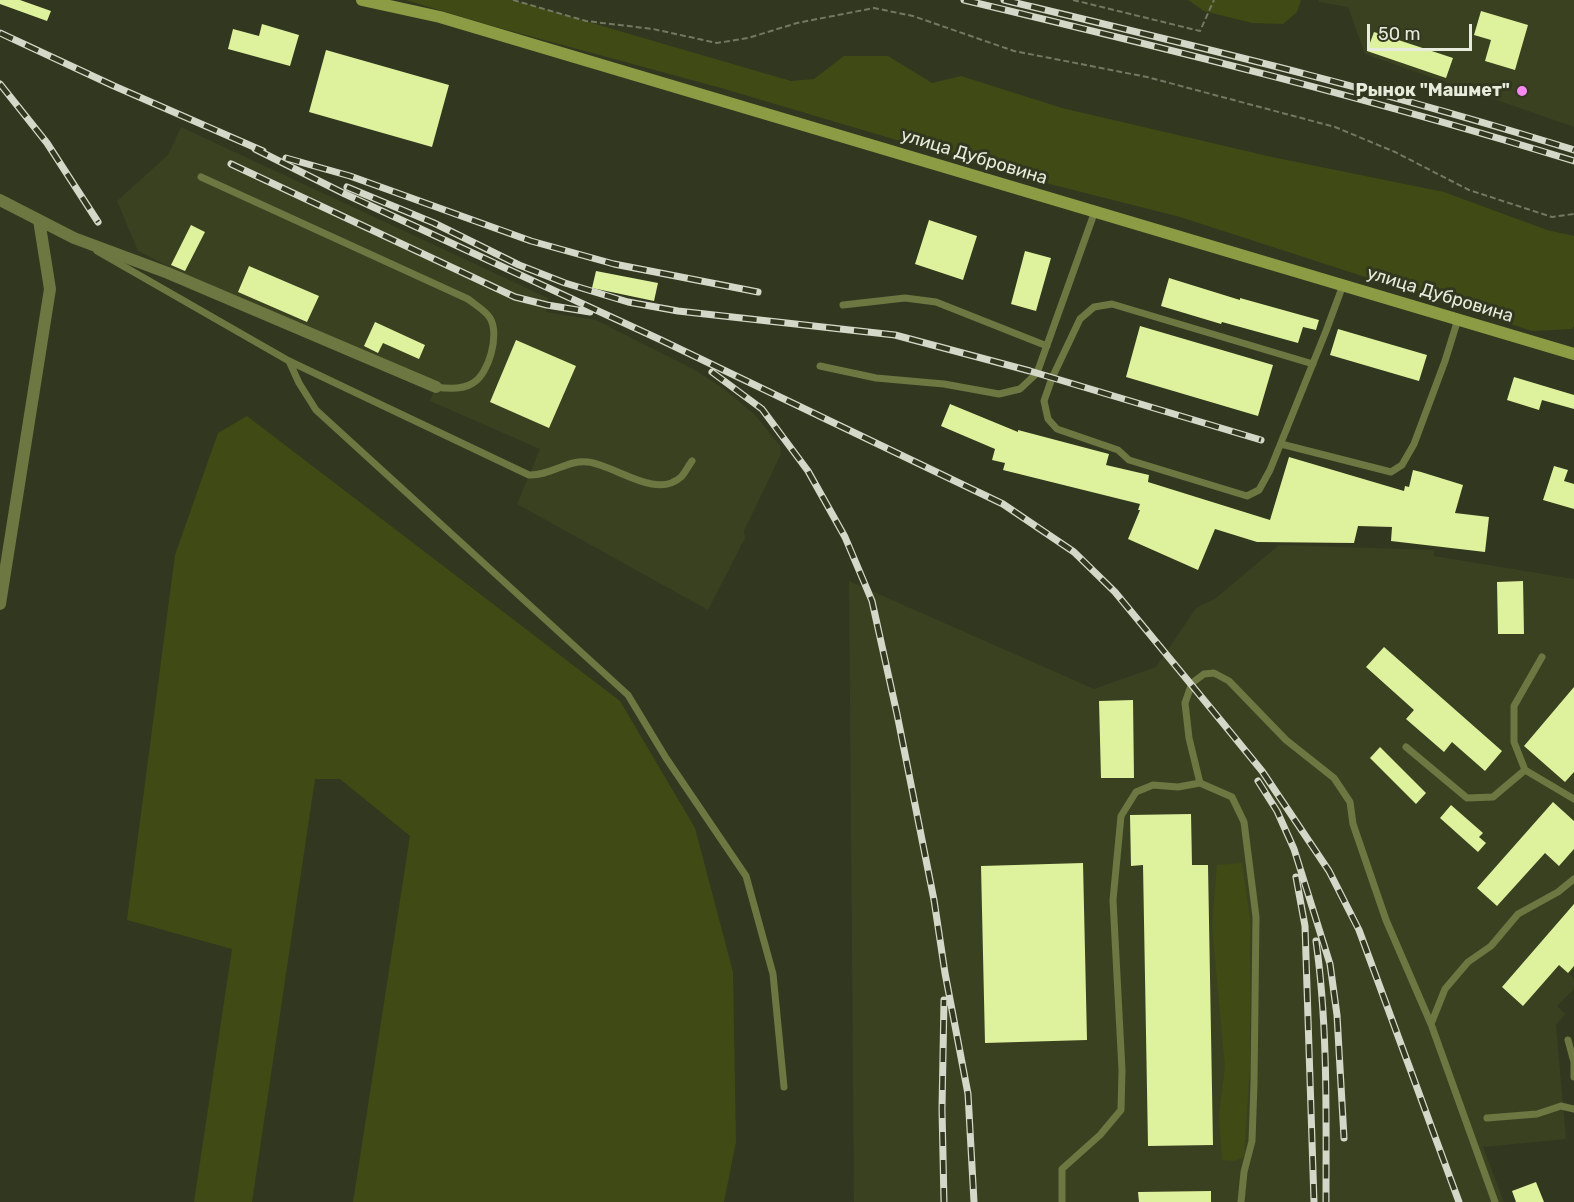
<!DOCTYPE html>
<html>
<head>
<meta charset="utf-8">
<style>
	body { margin:0 }
	#map { position:relative; width:1574px; height:1202px; overflow:hidden; background:#32371f; font-family:Rubik,sans-serif }
	canvas { display:block }
	.scale { position:absolute; left:1367px; top:24px; width:105px; height:27px; box-sizing:border-box; border:3px solid #e7ebdc; border-top:0; padding-left:8px; font-size:18px; line-height:21px; white-space:nowrap; color:#e7ebdc; -webkit-text-stroke:4px #32371f; paint-order:stroke }
</style>
</head>
<body>
<div id="map">
<canvas width="1574" height="1202"></canvas>
<div class="scale">50 m</div>
</div>
<script>
const ctx = document.querySelector('canvas').getContext('2d');
ctx.lineJoin = 'round';
function fillPath(path, color) { ctx.fillStyle = color; ctx.fill(path, 'evenodd'); }
function strokePath(path, color, width, dash) { ctx.strokeStyle = color; ctx.lineWidth = width; ctx.lineCap = dash ? 'butt' : 'round'; ctx.setLineDash(dash || []); ctx.stroke(path); }
function write(font, color, halo, rows, align = 'center') {
  ctx.font = font + ' Rubik,sans-serif'; ctx.lineWidth = 6; ctx.setLineDash([]); ctx.textBaseline = 'middle'; ctx.strokeStyle = halo; ctx.fillStyle = color; for (const [text, x, y, turn = 0] of rows) {
    ctx.save(); ctx.translate(x, y); ctx.rotate((+turn || 0) * Math.PI / 180); ctx.textAlign = isNaN(turn) ? turn : align; if (halo) ctx.strokeText(text, 0, 0); ctx.fillText(text, 0, 0); ctx.restore();
  }
}
fillPath(new Path2D(`
	M1319,0h255v127l-209,-73 -17,-47 -29,-5z
	M181,127l367,171 -2,14 50,8 97,49 31,20 31,26 25,31 1,8 -37,77 1,7 -37,72 -191,-106 23,-55 -110,-48 8,-19 -254,-108 -46,-23 -21,-50 51,-46z
	M1279,545l155,5v6l140,23v390l-4,5 4,5v10l-17,17 8,8 -9,11 10,114 -83,8 21,55h-650l-5,-621 245,108 62,-22 40,-59 20,-10z`), '#3a4121');
fillPath(new Path2D(`
	M406,0h107l278,81 23,-2 30,-23h44l44,27 29,-7 101,32 210,49 172,35 103,38 27,6v90l-2,3 -40,2 -352,-114 -162,-41 -297,-88 -232,-63z
	M1188,0h113l-4,12 -14,12 -31,-1 -48,-12z
	M247,416l373,285 75,127 38,144 3,170 -12,60h-371l57,-366 -70,-57h-25l-63,423h-58l38,-253 -105,-29 48,-365 43,-122z
	M1242,863l8,55v145l-6,94 -10,4 -12,-1 -3,-45 6,-48 -13,-140 5,-62z`), '#404a15');
fillPath(new Path2D(`
	M0,0h20l31,11 -4,10 -47,-17z
	M1481,11l47,14 -13,45 -30,-9 6,-21 -17,-5z
	M262,24l37,11 -9,31 -62,-17 5,-20 26,7z
	M1374,32l79,26 -7,20 -79,-27z
	M326,50l123,35 -17,62 -123,-35z
	M929,220l48,16 -14,44 -48,-16z
	M191,225l14,7 -20,39 -14,-6z
	M1025,251l26,7 -15,53 -25,-7z
	M249,266l70,30 -12,26 -69,-30z
	M596,271l62,12 -4,18 -62,-13z
	M1169,278l71,22v-2l79,22 -3,10 -13,-3 -5,16 -76,-21 -1,2 -60,-18z
	M375,322l50,23 -6,14 -36,-16 -5,10 -14,-7z
	M1140,326l133,39 -15,51 -132,-39z
	M1338,329l89,26 -8,26 -89,-26z
	M516,340l60,26 -27,62 -59,-26z
	M1514,377l60,18v14l-32,-9 -3,10 -32,-10z
	M950,404l68,28v-2l91,24 -3,11 43,10 -1,7 122,38 19,-63 115,34 1,-5 4,1 4,-17 8,2 42,13 -8,28 34,4 -4,35 -94,-11 1,-14 -34,-1 -4,17 -97,-1 -42,-13 -17,41 -70,-31 12,-29h-2l2,-6 -137,-34 2,-7 -13,-3 3,-11 -54,-23z
	M1554,466l14,4 -4,11 10,3v25l-31,-9z
	M1523,581l1,53h-26l-1,-52z
	M1384,647l118,104 -17,20 -33,-29 -8,10 -38,-33 8,-9 -48,-43z
	M1574,687v85l-9,10 -41,-36z
	M1133,700l1,78h-33l-2,-77z
	M1380,747l46,46 -10,11 -46,-46z
	M1553,802l21,19v28l-15,17 -14,-13 -48,53 -20,-18z
	M1451,805l32,28 -4,4 7,6 -8,9 -38,-34z
	M1191,814l1,51h16l5,280 -65,1 -5,-281 -12,1 -1,-51z
	M1083,863l4,177 -102,3 -4,-177z
	M1574,904v62l-6,7 -9,-8 -36,41 -21,-19z
	M1536,1182l8,20h-28l-4,-11z
	M1211,1191v11h-72l-1,-10z`), '#def19d');
strokePath(new Path2D(`
	M513,0l73,21 67,8 64,14 31,-5 49,-15 77,-15 39,8 101,35 133,26 188,50 60,25 74,38 83,27 22,-3
	M1073,0l127,31 14,-31`), '#737863', 2, [6, 3]);
strokePath(new Path2D(`
	M201,177l267,122c6,5 18,12 22,19 10,16 -1,56 -17,65 -11,7 -25,6 -37,4
	M97,251l192,110 240,114c21,1 40,-16 59,-13 27,3 68,38 93,15 4,-4 7,-11 11,-16
	M843,305l62,-7 31,4 111,44
	M289,361l10,22 17,27 312,285 38,63 80,118 27,98 11,113
	M1313,364l-201,-60 -18,3 -14,12 -28,59 -8,23 4,18 9,10 61,21 11,10 118,36 12,-6 11,-20 56,-139 17,-46
	M820,366l56,12 68,6 55,10 21,-5 17,-16 58,-162
	M1281,444l110,28 11,-7 12,-21 31,-83 13,-42
	M1542,657l-28,49v36l11,28 49,29
	M1406,747l61,51 26,-1 32,-27
	M1200,783l-11,-45 -4,-35 7,-20 12,-9 10,-1 15,8 57,59 48,38 16,24 3,22 33,96 45,104 64,178
	M1431,1024l14,-35 23,-27 23,-16 27,-32 40,-22 16,-13
	M1568,1040l6,22v15
	M1487,1118l50,-4 24,-8 13,3
	M1062,1202v-33l38,-34 21,-25 1,-40 -9,-170 8,-84 15,-24 17,-7 25,2 22,-4 32,14 12,25 12,95 -2,167 -2,57 -8,31 -3,30`), '#6c7742', 7);
strokePath(new Path2D(`
	M0,200l74,38 94,35 268,114
	M0,604l50,-315 -11,-69`), '#6c7742', 12);
strokePath(new Path2D(`
	M362,0l78,17 1134,337`), '#8b9c45', 12);
const rail = new Path2D(`
	M964,0c205,49 409,99 610,161
	M1004,0c191,46 382,91 570,150
	M0,33l114,53 149,65
	M0,84l47,59 51,79
	M255,149l90,45 316,146 342,164 71,48 41,40 107,130 40,49 67,100 30,59 100,272
	M286,158l64,18 181,65 83,23 144,28
	M231,164l284,133 32,8 43,7
	M347,187l87,36 85,42 46,18 63,19 50,9 217,24 135,36 231,69
	M712,372l50,37 46,62 37,66 27,64 25,113 37,186 11,73 23,121 6,108
	M1258,781l19,30 17,38 36,115 7,51 7,123
	M1296,877l9,49 9,276
	M1316,941c12,86 10,174 10,261
	M944,1202l-2,-93 2,-109`);
strokePath(rail, '#d4d8c8', 7);
strokePath(rail, '#32371f', 4.5, [14]);
for (const [x, y, r, color] of [
	[1522,91,6,"#f489f0"]
]) { const dot = new Path2D(); dot.arc(x, y, r, 0, 2 * Math.PI); ctx.fillStyle = color; ctx.fill(dot); strokePath(dot, '#32371f', 2); }
write('bold 18px', '#e7ebdc', '#32371f', [
	["Рынок \"Машмет\"",1510,91]
], 'right');
write('18px', '#e7ebdc', '#32371f', [
	["улица Дубровина",974,157,17],
	["улица Дубровина",1440,295,17]
]);
</script>
</body>
</html>
